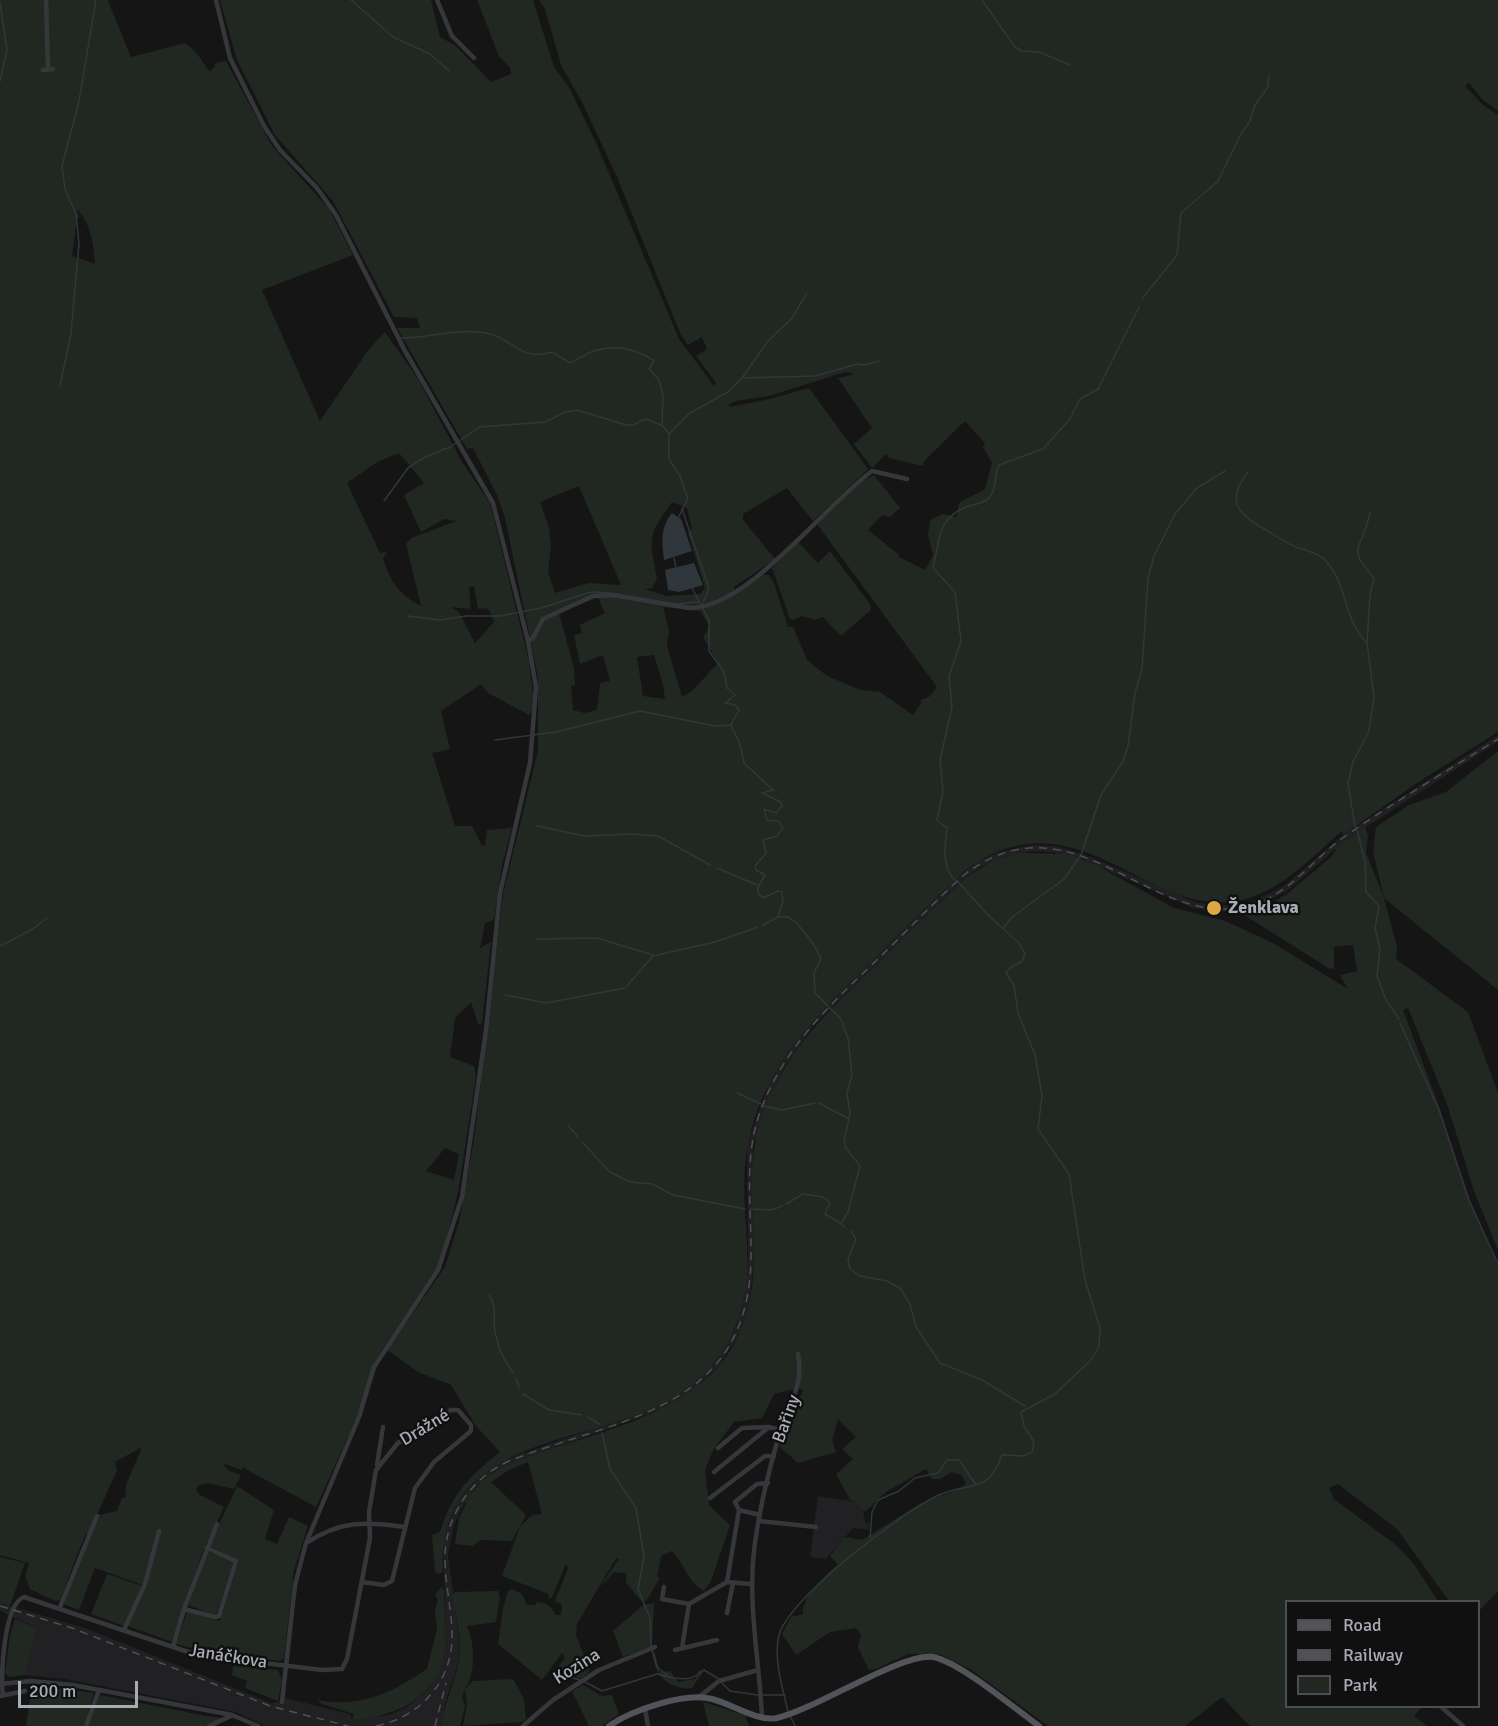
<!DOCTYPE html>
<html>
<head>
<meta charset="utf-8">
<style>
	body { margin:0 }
	#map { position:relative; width:1498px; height:1726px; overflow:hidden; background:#151516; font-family:Signika,sans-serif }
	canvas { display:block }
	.legend { position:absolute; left:1285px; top:1600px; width:195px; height:108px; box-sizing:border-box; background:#101011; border:2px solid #4d4e53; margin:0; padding:8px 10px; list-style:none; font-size:18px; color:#a8acb5 }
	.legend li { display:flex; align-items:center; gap:12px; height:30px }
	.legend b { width:30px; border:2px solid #4d4e53 }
	.scale { position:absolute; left:18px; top:1681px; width:120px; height:27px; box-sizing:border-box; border:3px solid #a8acb5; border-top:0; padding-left:8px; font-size:18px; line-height:21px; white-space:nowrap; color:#a8acb5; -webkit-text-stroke:4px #101011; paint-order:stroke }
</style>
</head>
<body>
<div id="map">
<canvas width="1498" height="1726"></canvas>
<ul class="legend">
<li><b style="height:8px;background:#525459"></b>Road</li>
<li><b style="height:8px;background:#4f5155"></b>Railway</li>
<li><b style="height:16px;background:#212822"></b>Park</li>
</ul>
<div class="scale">200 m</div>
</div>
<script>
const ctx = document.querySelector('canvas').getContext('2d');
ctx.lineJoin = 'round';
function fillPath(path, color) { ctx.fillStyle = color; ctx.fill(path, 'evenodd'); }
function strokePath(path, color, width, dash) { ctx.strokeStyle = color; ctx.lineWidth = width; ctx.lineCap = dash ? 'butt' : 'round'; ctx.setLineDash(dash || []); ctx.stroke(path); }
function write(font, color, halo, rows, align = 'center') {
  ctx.font = font + ' Signika,sans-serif'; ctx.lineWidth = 5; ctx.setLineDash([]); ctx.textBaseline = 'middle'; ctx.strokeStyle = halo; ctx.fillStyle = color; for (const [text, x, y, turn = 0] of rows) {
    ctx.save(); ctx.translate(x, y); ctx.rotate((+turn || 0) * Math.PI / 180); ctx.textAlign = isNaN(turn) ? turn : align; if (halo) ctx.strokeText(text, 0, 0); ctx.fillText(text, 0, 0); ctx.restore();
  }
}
fillPath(new Path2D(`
	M1498,735v7l-152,98 -59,51 -34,17 -33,4 -27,-4 -111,-49 -29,-7 -21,-1 -31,7 -19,8 -20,15 -147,143 -30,42 -11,22 -21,58 1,113 -5,47 -9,27 -20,31 -24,25 -28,18 -166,60 -18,12 -20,24 -10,21 -6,31 12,90 -1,16 -14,42 -4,23h-176l-29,-14 -172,-33 -40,-4 13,-47 -37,-17v-8l85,25 186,75 8,-1 2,-5 69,17 2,6 37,-5 18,-8 21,-18 15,-32 3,-22 -3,-92 6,-22 10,-21 21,-25 19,-13 159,-57 58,-45 19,-30 8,-25 5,-46 -1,-114 21,-59 17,-33 26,-33 147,-144 21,-15 20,-9 33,-7 22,1 30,8 111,48 25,4 31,-4 33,-16 59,-51z
	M818,1496l39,6 6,9 2,11 5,1 -1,7 -16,-2 -27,31 -16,-2z`), '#212123');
fillPath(new Path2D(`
	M0,0h110l-2,1 23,56 54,-14 11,9 13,19 5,-3 1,-5 11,-2 46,85 57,63 24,46 -91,35 58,131 49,-72 16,-17 33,47 44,83 28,41 39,158 4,33 -1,17 -3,4 -41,-22 -7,-9 -40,27 9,38 -18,4 23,73h17l10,20h3l2,-16 25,-2 -10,37 -8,55 -9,3 -5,25 11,-6 -9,81 -4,1 -7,-22 -16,16 -5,39 24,9 2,11 -18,115 -18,72 -66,98 -18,57 -40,88 -74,-40v3l-20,-7 7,8 12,4 -7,14 -27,-6 -8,2 -3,5 4,5 24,12 -22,47 -30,88 -44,-16 18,-43 11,-38h3l-3,-1 -14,41 -48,-17 -16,42 -16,-6 36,-89 18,-4 5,-13h3l1,-13 16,-38 -27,15 2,8 -28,63 -4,2 -25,65 -5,1 -25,-12 -5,-13 4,-13 -29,-8zM76,211h3c12,15 15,35 16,53l-23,-8 5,-38 3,-1zM399,453l25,30 -20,12 17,37 23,-13 13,2 -46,17 -5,6 15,62c-22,-11 -30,-24 -38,-47l4,-7 -7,1 -33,-70 30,-21zM474,586l4,23 8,-1 4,3 4,11 -19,21 -16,-31 -8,-5 20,2 -2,-22zM445,1148l14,6 -5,26 -28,-9z
	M220,0h211l9,37 16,9 35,36 20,-8 -1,-7 -11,-11 -22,-56h56l21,67 15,20 28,58 82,194 35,47 2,-3 -20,-27 11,-7 -5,-12 -14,8 -8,-12 -63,-156 -34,-73 -22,-39 -16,-56 -6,-9h959v111l-16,-12 -13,-16 -4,3 18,19 15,10v617l-81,51 -74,52 -1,-4c-30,26 -58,57 -96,68 -97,27 -168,-114 -283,-27 -31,29 -62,59 -92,90 -54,52 -102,97 -121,173 -20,77 24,153 -35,226 -13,16 -29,30 -47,40 -87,46 -232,36 -225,171l-4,2 -4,-2 -3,-37 8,-3c13,-40 28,-54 60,-80l-24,-26 -25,-41 -33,-13 -31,-22 58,-83 14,-45 15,-82 29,-246 35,-143v-74l-33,-159 -8,-23 -24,-47 -6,1 -70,-121h23l-3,-10 -23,-1 -61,-116 -58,-66 -38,-75zM845,372l10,2 -17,4 34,50 -18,16 18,24 14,-14 3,4 34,8 1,-5 41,-40 20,22 -2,4 9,16 -7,26 -26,14 -2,14 -14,-3 -13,6 -2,15 5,20 -8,15 -26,-13 -1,-3 -30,-24 14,-15 8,2 10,-9 -26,-33 -17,9 -40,40 120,163 -8,10 -9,3 2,2 -9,13 -33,-23 -19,-2 -34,-14 -20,-16 -14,-33h-5l-14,-44 -5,-8h-8l-26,16 -1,-4 41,-28 -32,-39v-6l44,-26 26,33 55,-52 -59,-81 -39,11 -40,8 -2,-2 8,-4 33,-5zM579,486l42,99 -33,-2 -33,10 -7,-21 3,-27 -2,-17 -9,-26zM672,502l15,6 5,20 -4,5 17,55 -5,6 -33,2 -22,-7 7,-1 5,-9c-8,-42 -10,-42 15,-77zM596,598h2l7,15 -25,12 2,8 -8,2 6,29 23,-9 7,26 -10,2 -3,27 -13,3 -11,-3 -2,-24 4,-1 -1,-17 -15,-55zM663,607l37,4 10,16 -7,10 15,26 -26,28 -10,6 -15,-51 2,-15zM654,655l9,29 2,15 -22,-3 -6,-39z
	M798,542l20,21 12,-12 40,53 1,6 -29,25h-2l-17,-18 -8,3 -13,-4 -9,4 -3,-1 -18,-51z
	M1498,751v239l-114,-92 13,49 -1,12 72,53 30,81v157l-24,-59 -27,-87 -39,-96 -5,2 36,96 31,96 28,64v325l-19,20 -1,-9 -29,-1 -52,-72 -59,-45 -9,4 5,11 62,46 17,18 25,38 -152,1v104l136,1 -8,9 13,10h-177l-28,-29 -37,29h-137l-78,-57 -29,-14 -33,-1 -32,15 -7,1 -11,-23 3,-12 -5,-7 -26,4 -34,23 -14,-21 9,-17 12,-3c-1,-19 22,-37 35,-50l-8,-8 15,-19 17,3 59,-37 41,-15 4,-5 -5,-8 -9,-3 -12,7h-8l-6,-10 -40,23 -20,19h-4l-5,-9 -7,-2 -14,-26 17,-15 -11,-10 14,-12 -18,-18 -6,21 4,12 -38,11 -19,-17 24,-56 -5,-2 -24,6 -12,24 -28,4 -21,28 -8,20 4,35 21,20 -19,56 -7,10c-17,-9 -19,-28 -33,-40l-10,5 -4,21 3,1 -14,23 -6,-1 -14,-18v-9l-12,-1 -15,16 20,-29 -3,-1 -39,66 -1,11 14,36 -9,8 -24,-11 8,-10 -3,-5 -20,27 -44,-36 5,-35 5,-18 4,-2 10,5 5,11h8l1,-3c11,0 15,4 20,13h5l1,-10 -7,-4 13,-33 -2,-4 -15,35 -3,-2 1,-3 -47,-18 18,-49 12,-12 10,-1 -14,-52 -19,8 -18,12 35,33 -14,26 -31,-1 -9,6 -17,-2 4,-26 8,-16 -3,1 20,-24 18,-12c114,-47 250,-51 252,-208 1,-50 -9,-101 10,-148 26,-66 63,-98 112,-146 30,-30 60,-59 91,-88l25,-16 25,-8 50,1 29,11 78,43 51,13 48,22 75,46 -8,-14 17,-4 -4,-26 -19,2v21l-4,1 -89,-56 33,-11 13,-8 44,-37 8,-12 26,-18 3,9 -2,17 18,44 -11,-45 3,-25 33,-22 37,-13z
	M237,1486l37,24 -9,29 12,5 12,-27 19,9 -14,44 -10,88 -4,3 -61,-6 -43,-11 11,-32 33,9 19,-61 -28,-13 -1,-3z
	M209,1552l23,8 1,3 -16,50 -3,2 -26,-10 18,-51z
	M0,1557l25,6 -15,43 -10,-3z
	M107,1574l36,12 -19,40 -33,-12z
	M441,1587l3,3c0,19 3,38 1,56 -5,51 -48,71 -93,74l2,-6 -32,-10 -5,-4c44,8 75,-7 110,-31l10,-40 -2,-17 3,-13 -3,-4z
	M498,1591l2,6 -4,25 -29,4c8,18 9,47 -2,63l8,-8 40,-2 11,20 2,20 -3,3 -60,4 4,-22 -2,-15 -3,8 3,10 -5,19h-19c3,-22 13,-42 18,-64 4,-22 -3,-45 -7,-66l3,-4z
	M654,1603l-2,43 -29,11 -10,-26 30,-26z
	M15,1619l22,9 -13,47 -15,2 -4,-3 5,-39z
	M654,1650l6,22 10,-1 8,11 17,-3 3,-8 7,-2 -13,19c-22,3 -42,-15 -38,-38z
	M233,1666l45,4 4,10 -4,21 -33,-13 2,-7 -15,-6z
	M32,1685l62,8 -10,33h-58z
	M583,1685l19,11 10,-1 7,19 -17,12h-13l-17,-35z
	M100,1695l106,21 16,2 -17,8h-118z
	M703,1702l42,13 4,11h-40z`), '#212822');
fillPath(new Path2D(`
	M672,513l9,6 11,32 -28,9c-2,-19 -4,-32 8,-47z
	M694,563l9,22 -24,7 -11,-2 -3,-20z`), '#2f373d');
strokePath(new Path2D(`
	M351,0l42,37 37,17 19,17
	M982,0l33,47 7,4 17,1 31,13
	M0,3l7,47 -7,31
	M1142,299l35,-44 4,-42 37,-32 23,-47 9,-13 5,-16 13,-18 1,-13
	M401,338c26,0 52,-9 79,-6 34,3 37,31 72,20l18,11c9,-4 18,-11 27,-13 20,-5 40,-1 57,11l-5,8 10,11 4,16 -1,29 7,9v25l11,17 8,23 -10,19
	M742,378l26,-37 24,-23 15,-25
	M60,386l11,-53 8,-89 -3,-30 -11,-25 -3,-23 17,-65 17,-101
	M669,434l21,-21 38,-21 14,-14 73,-2 42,-12 7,1 15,-4
	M1248,472c-25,31 -7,44 20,59 9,6 18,12 28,16 10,4 21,5 29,13 23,24 18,59 41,82
	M384,501l24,-33 17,-11 25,-10 30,-20 65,-5 20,-10 12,-2 49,15h7l13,-6 15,6
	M682,509l27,79 -6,15
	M674,558l2,10
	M692,588l17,32v31l15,21 3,16 8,7 -10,8 10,2 4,5 -8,15 9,19 4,19 29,27 -11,3 19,9 1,4 -6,7 -12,-4 3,11 11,1 5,7 -6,8 -14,4 3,13 -11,13 1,4 9,5 -7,12v6l5,5 15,-7 4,1 1,9 -5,16c3,0 6,0 9,0 11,3 31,33 34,42l-7,14 1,20 26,26 7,19 4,37 -5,18 3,21 -6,26 2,8 14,18 -12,46 -7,12 4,3
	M676,604l22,-2
	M408,616l32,4 26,-4h34l41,-8 50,-16 19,1
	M495,740l61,-8 84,-21 75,15 16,-1
	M537,826l48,10 48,-2 25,2 52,29
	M1355,827l-7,-44 5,-21 16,-31 5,-34 -7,-54 3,-48 4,-17c-30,-32 -10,-29 -4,-66
	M1357,830l8,31 1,31 13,14 -4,22 5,21 -3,27 9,24 13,19
	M717,868l40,17
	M955,880c-14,-14 -10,-35 -8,-52l-10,-8 6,-29 -3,-31 12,-53 -3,-31 12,-35 -6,-49 -22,-24c7,-27 3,-51 36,-62 7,-2 17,-3 21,-9 7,-9 4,-22 9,-32l44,-16 27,-30 10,-20 18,-10 41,-82
	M763,925l15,-8
	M1004,927l7,-9 53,-39 17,-24 20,-60 22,-34 5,-15 7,-53 7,-24 6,-91 6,-22 21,-42 22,-26 28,-17
	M536,939l61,-1 56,17
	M0,946l31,-16 16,-12
	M505,995l41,8 79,-15 28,-32 62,-14 43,-15
	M1400,1023l39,87 30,90 29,64
	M737,1093l24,11
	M819,1103l30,16
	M764,1106l18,4 33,-7
	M568,1125l10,12
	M582,1142l28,30 20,10 22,2 21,11 72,14
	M786,1204l17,-10 20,3 7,5 -5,12 15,9
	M751,1209l20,1 12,-4
	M851,1231l5,8 -8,20 2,10 10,7 27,5 13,7 10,16 6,23 24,36 42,17 43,26
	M489,1295c9,12 3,23 6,37 3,15 9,29 18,41
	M516,1378l3,10
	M523,1394l26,16 33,5
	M588,1417l11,7
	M602,1433l8,36 26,39 8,48 -6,33 12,29 1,29
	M870,1538l2,-26 6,-12 21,-9 16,-13 23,-5 9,-13h12l17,25
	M652,1650l5,17 10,8
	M556,1671l23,9
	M674,1678c15,2 18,1 30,-8l15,9
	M585,1682l17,9 55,-17 16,4
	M722,1683l8,8 28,4
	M763,1695h22
	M788,1712c-5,-23 -15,-53 -9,-77 10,-37 124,-124 160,-140 32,-14 49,0 63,-40l21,1 9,-4 2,-10 -10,-16 -3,-14 34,-18 36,-34 8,-14 1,-18 -15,-48 -16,-106 -31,-45 4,-33 -7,-41 -17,-42 -4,-28 -8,-12 4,-5 12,-7 3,-7 -6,-11 -30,-27 -31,-34
	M790,1716l5,10`), '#2f373d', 1.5);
strokePath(new Path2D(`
	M46,0l2,69
	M216,0l14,58 34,68 16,24 37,38 19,27 69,136 88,152 35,138 8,46 -6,76 -30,130 -14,137 -24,167 -24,73 -64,97 -15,50 -53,126 -11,42 -13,117
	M437,0l15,36 22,22
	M43,70l10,-1
	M528,641l5,-3 10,-19 50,-23 20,-1 77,13c58,0 135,-103 182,-137l35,8
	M718,1448l24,-20 27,-1
	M377,1465l6,-38
	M714,1472l55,-45 11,3
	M710,1498l55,-42h9
	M739,1510l21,5
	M759,1521l57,6
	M306,1543c34,-22 58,-22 98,-16
	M727,1582l12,-72 -4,-8 22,-18 11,-1
	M664,1587l-2,12 27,5 38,-22 23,2
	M60,1607l37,-91
	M184,1609l31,8 4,-1 17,-55 -29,-13
	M727,1613l6,-30
	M124,1630l21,-46 14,-53
	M173,1647l11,-38 33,-85
	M682,1648l7,-44
	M675,1650l42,-10
	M0,1684l31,-3 42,4 159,30 26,11
	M3,1695c-3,-19 1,-91 21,-98l173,58 125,15 20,-1 5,-10 23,-121 -1,-26 7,-42 22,-27 53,-33h7l13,15v6l-37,31 -19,26 -23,93 -8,4 -22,-3
	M0,1696l25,-5
	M699,1697l20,-16 39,-11
	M1440,1706l23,20
	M645,1709l3,17
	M762,1717c-3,-64 -17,-122 -5,-187 5,-33 14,-67 23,-98 9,-30 24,-45 18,-78
	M86,1726l13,-36
	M209,1726l22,-10
	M523,1726l30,-26 46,-30 56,-23`), '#36373b', 4.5);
strokePath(new Path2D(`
	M609,1726c23,-16 76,-34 103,-27 20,5 45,23 65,19 39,-9 126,-66 156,-61 27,5 82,52 106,69`), '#525459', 6);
strokePath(new Path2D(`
	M0,1606l72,22 198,78 78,20
	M376,1726c42,-8 74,-42 76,-85 1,-29 -8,-58 -7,-87 2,-41 28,-77 64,-93 112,-44 238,-50 242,-201 1,-51 -8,-100 9,-148 24,-66 72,-109 121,-156 28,-27 55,-56 84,-82 109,-81 181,53 279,33 44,-9 66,-46 100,-70 50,-35 103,-66 154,-98
	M435,1726l11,-43`), '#4f5155', 1.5, [8, 6]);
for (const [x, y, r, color] of [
	[1214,908,8,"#dba747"]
]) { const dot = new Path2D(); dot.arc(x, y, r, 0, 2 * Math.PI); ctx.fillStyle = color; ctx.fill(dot); strokePath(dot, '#101011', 2); }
write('bold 18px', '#a8acb5', '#101011', [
	["Ženklava",1228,908]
], 'left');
write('18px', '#a8acb5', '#101011', [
	["Bařiny",787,1419,-70],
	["Drážné",425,1428,-31],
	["Janáčkova",228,1657,9],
	["Kozina",577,1667,-32]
]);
</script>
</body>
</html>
